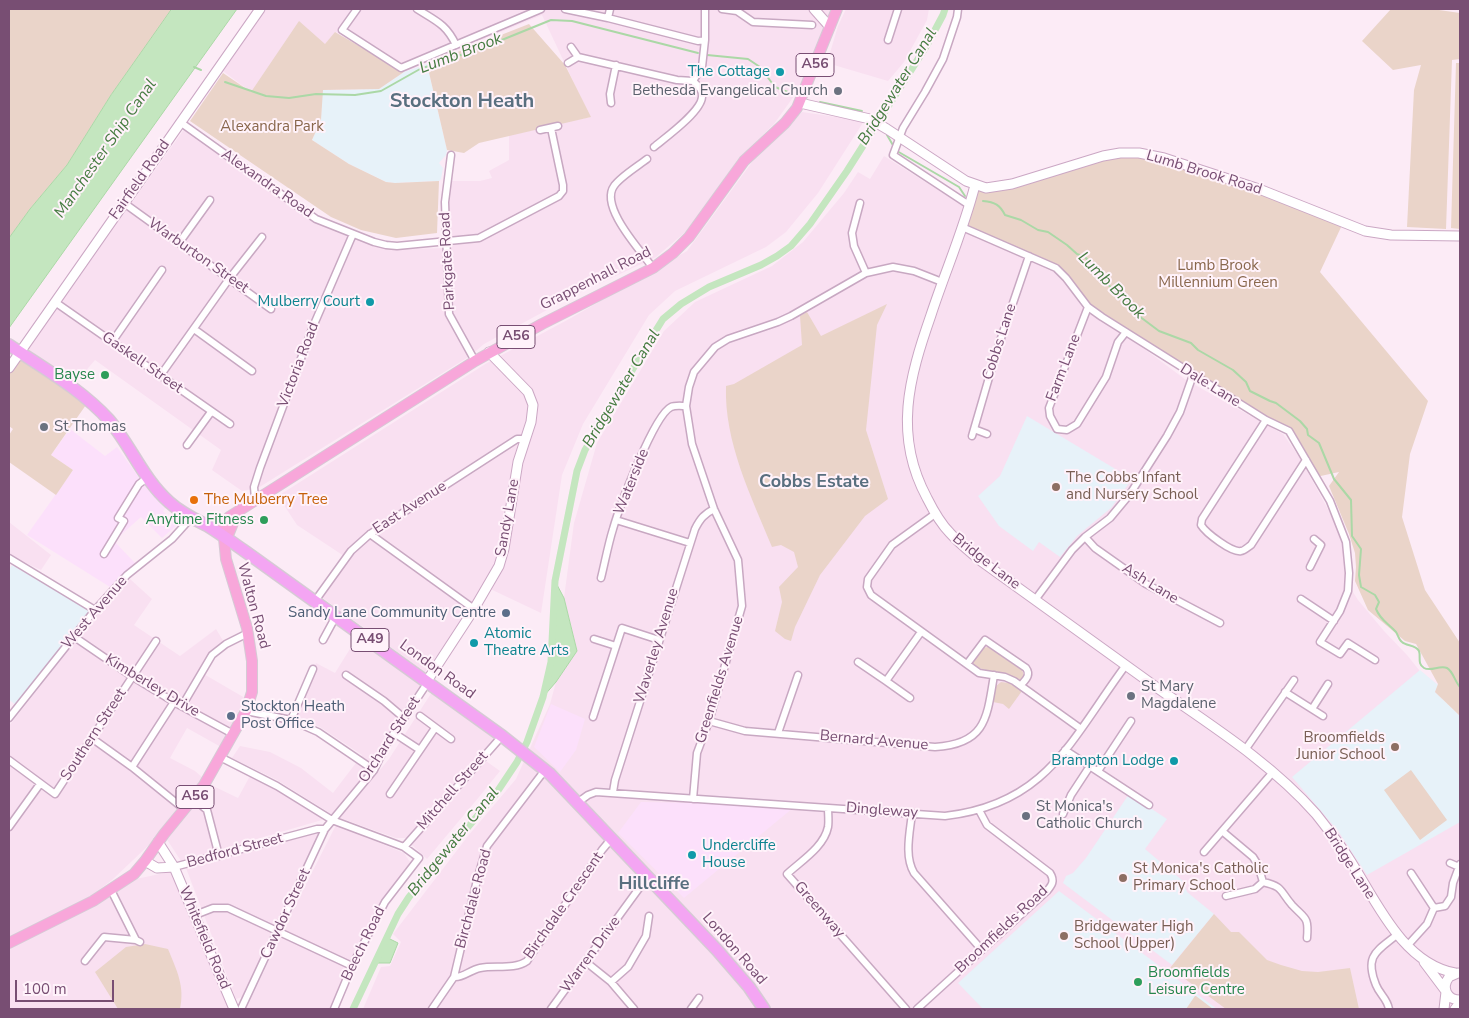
<!DOCTYPE html>
<html>
<head>
<meta charset="utf-8">
<style>
	body { margin:0 }
	#map { position:relative; width:1469px; height:1018px; overflow:hidden; background:#fcebf6; font-family:"Nunito Sans",sans-serif }
	canvas { display:block }
	.frame { position:absolute; inset:0; border:10px solid #784e73; pointer-events:none }
	.scale { position:absolute; left:15px; top:980px; width:99px; height:22px; box-sizing:border-box; border:2px solid #784e73; border-top:0; padding-left:6px; font-size:15px; line-height:18px; white-space:nowrap; color:#784e73; -webkit-text-stroke:4px #fff2fa; paint-order:stroke }
</style>
</head>
<body>
<div id="map">
<canvas width="1469" height="1018"></canvas>
<div class="frame"></div>
<div class="scale">100 m</div>
</div>
<script>
const ctx = document.querySelector('canvas').getContext('2d');
ctx.lineJoin = 'round';
function fillPath(path, color) { ctx.fillStyle = color; ctx.fill(path, 'evenodd'); }
function strokePath(path, color, width, dash) { ctx.strokeStyle = color; ctx.lineWidth = width; ctx.lineCap = dash ? 'butt' : 'round'; ctx.setLineDash(dash || []); ctx.stroke(path); }
function write(font, color, halo, rows, align = 'center') {
  ctx.font = font + ' "Nunito Sans",sans-serif'; ctx.lineWidth = 4; ctx.setLineDash([]); ctx.textBaseline = 'middle'; ctx.strokeStyle = halo; ctx.fillStyle = color; for (const [text, x, y, turn = 0] of rows) {
    ctx.save(); ctx.translate(x, y); ctx.rotate((+turn || 0) * Math.PI / 180); ctx.textAlign = isNaN(turn) ? turn : align; if (halo) ctx.strokeText(text, 0, 0); ctx.fillText(text, 0, 0); ctx.restore();
  }
}
fillPath(new Path2D(`
	M266,9h571l-33,73 -30,42 -36,35 -48,69 -34,29 -85,40 -87,47 -14,12 -212,132 -16,3 -30,-21 9,-20 -126,-90 -18,21 -50,-31 158,-222 130,92 30,15 48,14 59,-1 -4,-67h32l12,-3 -3,-7 20,-11v-27l81,-16 -48,-102 -138,57 -68,-40 -11,13 -74,47 -28,-21z
	M846,9h83l-2,11 -23,42 -16,19 -61,-18 11,-37z
	M802,112l62,9 -46,72 -32,39 -20,15 -91,44 -26,24 -66,109 -21,51 -21,138 -57,-27 -26,41 -33,45 -109,-79 28,-37 -47,-31 -19,-29 209,-133 84,-45 116,-67 71,-97z
	M884,156l78,49 21,32 22,13 50,18 27,39 49,32 55,41 97,54 17,24 42,77 4,46 12,19 26,31 23,24 53,66v288h-1097l18,-42 9,-1 11,-24 -8,-8 75,-98 48,-57 34,-75 6,-22 21,-31 -13,-53 10,-75 23,-80 67,-112 31,-29 77,-36 31,-24 41,-49 14,-21 12,7z
	M9,522l42,33 -10,15 -28,-13 -4,6z
	M130,579l22,20 -18,26 46,31 36,-27 9,15 -13,12 -10,17 43,25 -24,49 -34,-19 -17,30 25,13 8,7 -19,21 -33,44 -39,37 -21,16 -82,41v-211l94,-121z
	M356,634l66,50 -56,85 -4,13 -29,33 -56,-35 -45,-22 8,-12 30,6 31,16 32,25 29,-38 -42,-28 -27,-12 23,-52 19,10 18,-29z
	M432,692l64,48 -88,98h-12l-56,-20 49,-59z
	M486,761l14,10 -21,26 -52,62 -16,-15z
	M251,774l70,42 1,4 -141,41 -15,-23 45,-53 27,13z
	M336,825l68,28 6,9 -57,100 -24,47h-83l43,-91z
	M323,830l-81,167 -6,2 -50,-131z
	M174,871l42,102 13,36h-220v-62l56,-26 47,-25 24,-17z`), '#f9e0f1');
fillPath(new Path2D(`
	M70,429l35,27 12,-9 28,39 20,23 -2,2 14,14 -15,13 -21,-21 -27,24 21,22 -25,24 -83,-52 46,-65 -22,-15z
	M551,704l34,15 -9,31 -16,22 -26,-25z
	M641,802l108,2 44,4 -109,90 -66,-65z`), '#fce0fb');
fillPath(new Path2D(`
	M427,64l20,86 -1,5 -7,8 4,5 -2,11 -2,2 -44,2 -9,-1 -37,-18 -37,-24 9,-20 1,-30 57,-1 25,-17z
	M1027,416l105,63 -21,29 -34,28 -17,21 -21,-15 -6,9 -34,-25 -21,-30 22,-20z
	M12,565l78,46 -75,93 -6,-4v-130z
	M1420,670l18,15 -3,7 25,24v106l-93,53 -29,-44 -46,-54z
	M1129,794l38,25 -22,30 38,32 4,11 27,22 -42,51 -109,-82 3,-7 7,-3 13,-15z
	M1059,891l158,118h-234l-25,-26z`), '#e7f2f9');
fillPath(new Path2D(`
	M9,9h163l-61,86 -44,70 -37,44 -21,29z
	M1391,9h41l28,4v46l-8,1 -6,169 -39,-2 7,-137 7,-25 -28,5 -31,-29z
	M299,21l26,23 10,-12 69,40 -25,17 -56,1 -2,30 -9,20 37,24 37,18 9,1 44,-2 -2,52 -41,5 -35,-8 -30,-13 -141,-96 33,-48 28,19z
	M529,24l36,41 26,52 -112,26 -15,10 -17,-3 -20,-86z
	M1456,63h4v166l-9,-1z
	M1154,156l189,67 -23,49 108,129 -18,53 -8,63 23,73 35,53v73l-25,-24 3,-8 -22,-40 -11,-3 -37,-31 -13,-29 1,-14 -1,-14 -6,-19 -20,-48 10,-14 -23,5 -27,-46 -201,-124 -26,-34 -100,-46 13,-42 49,-5 71,-22z
	M887,304l-10,21 -11,105 22,69 -23,17 -45,59 -25,52 -4,14 -6,-2 -10,-8 7,-29 -3,-15 19,-20 -4,-15 -13,-7 -9,2c-21,-51 -48,-105 -46,-161l8,-2 68,-39 -2,-29 7,-4 14,24z
	M21,355l67,47 -37,53 22,15 -17,25 -47,-33v-27l4,-6 -4,-3v-53z
	M988,647l34,23 2,5 -2,5c-16,-7 -34,-7 -49,-15 -1,-6 8,-18 15,-18z
	M1001,682l8,1 13,8 -13,18 -6,-5 -10,-2 3,-16z
	M1411,770l36,50 -27,20 -36,-50z
	M1214,914l17,18h8l28,28 14,5 21,6 16,1 32,-4 9,41h-133l-56,-41z
	M145,944l23,5c9,22 17,37 12,60h-62l-23,-37 31,-25z
	M1195,996h1l17,13h-27z`), '#ead4c9');
const water = new Path2D(`
	M172,9h65l-228,319v-90l21,-29 37,-44 44,-70z
	M555,581l9,17 13,53 -21,31 -13,15 8,-35z
	M386,937l12,6 -8,20h-16z`);
fillPath(water, '#c4e6bf');
strokePath(water, '#abd8a6', 1);
strokePath(new Path2D(`
	M707,55l41,4 12,8 15,20 18,7
	M194,67l7,3
	M225,82l41,14 23,2 27,-4 39,1 26,-4 39,-22 67,-23 64,-26 21,1 126,32
	M820,102l42,9
	M887,135l7,12
	M897,151l62,36 6,9
	M983,201c12,1 17,4 22,14l16,5 17,10 10,2 19,13 10,9 8,3 8,9 2,8 34,28 10,14 20,15 32,12 7,7 35,20 13,12 4,9 20,10 6,2 24,18 7,8 1,6 11,8 15,36 17,21 1,36 9,13 -2,26 2,12 14,8 4,7 -3,7c5,12 12,14 20,23 2,3 3,8 6,10 4,4 14,3 17,9 2,6 -2,13 5,17 7,4 15,-3 23,0 6,3 8,14 13,19`), '#abd8a6', 2);
strokePath(new Path2D(`
	M353,1009l45,-95 11,-17 86,-102 22,-33 10,-20 16,-45 8,-35 4,-81 22,-110 8,-21 65,-110 13,-21 18,-15 28,-17 52,-22 16,-9 14,-10 19,-22 37,-53 80,-126 16,-30 2,-6`), '#c4e6bf', 7);
const street = new Path2D(`
	M357,9l-15,21 59,38 140,-59
	M417,9c19,12 29,15 39,36
	M565,9l43,9 90,23 7,-1
	M722,9l15,2 16,11 59,3
	M958,9l-1,8 -14,42 -18,33 -22,36 -10,27 76,50
	M608,18l2,-9
	M888,40l10,-31
	M578,57l99,23 16,1
	M568,63l10,-6 -7,-10
	M693,81l9,-14 3,-27v-31
	M611,103l-1,-9 6,-29
	M180,122l136,97 58,23 12,3 11,1 82,-8 80,-42 4,-5v-6l-12,-57
	M540,130l18,-4
	M654,147c12,-10 47,-35 48,-50 1,-7 -4,-11 -9,-16
	M451,155l-6,47 4,112 26,47
	M647,159c-9,7 -27,18 -33,27 -15,21 28,66 39,82
	M124,203l147,106
	M860,203l-8,30 2,13 12,27
	M962,227l94,41 10,10 22,29 14,10 164,103 23,11 41,70 16,41 3,31 -1,18 -8,20 -20,31 20,12 8,-11 27,17
	M179,243l31,-43
	M55,302l175,122
	M1088,307l-39,101 1,8 7,13 10,1 10,-6 29,-47 12,-35 8,-10
	M194,329l58,42
	M112,342l50,-72
	M160,376l69,-97 33,-42
	M1266,420l-64,99 -1,6c5,8 31,28 40,26 3,0 7,-4 10,-6l55,-85
	M974,429l13,5
	M972,436l25,-86 32,-94
	M187,445l24,-33
	M255,499l-1,-12 6,-19 52,-139 41,-95
	M935,514l-43,31 -24,34 -1,8 4,8 108,78 26,4 9,4 67,48
	M616,520l74,23
	M370,534l104,75
	M1085,537l10,11 51,36 74,39
	M104,554l20,-33 -6,-3 21,-34 4,-3
	M9,558l86,52
	M1310,567l11,-22 -7,-6
	M601,578c4,-16 7,-33 12,-49 6,-21 41,-114 58,-122 4,-2 11,-1 15,-1
	M1301,599l33,22
	M1035,600l37,-50 13,-13 25,-19 20,-24 37,-58 13,-24 13,-37
	M315,601l36,-50 19,-17 147,-95h8
	M73,636l60,41 41,25 59,32
	M594,639l22,7
	M323,640l13,-24
	M858,662l28,19 35,-49
	M967,664l18,-24 41,28c5,7 0,11 -5,17
	M346,675l38,26 20,17
	M886,681l24,17
	M1285,692l38,24
	M182,706l30,-51 14,-11 22,-11
	M1312,709l16,-25
	M246,711l45,9 27,12 56,38
	M420,716l31,23
	M593,717l29,-89 37,12
	M9,718l86,-108 32,-35 45,-36 19,-21
	M291,720l22,-51
	M709,721l36,10 190,16c51,-3 52,-29 59,-72
	M394,733l26,17
	M778,733l20,-58
	M93,739l39,28 52,42
	M1065,750l84,55
	M1245,750l49,-70
	M220,757l57,29 55,34 72,27 15,11 -34,44 -33,64 -18,43
	M9,760l46,34 101,-153
	M132,767l42,-65
	M1098,771l33,-50
	M613,792l2,-12 80,-251c5,-10 9,-15 19,-20
	M390,794l45,-66
	M693,799l4,-46 12,-32 33,-115 -4,-46 -24,-51 -22,-65 -6,-38 3,-19 5,-15 21,-25 13,-8 50,-17 13,-6 75,-43 27,-6 21,4 28,11
	M577,803l11,-8 8,-3 349,24c103,-12 126,-77 181,-151
	M201,805l6,5 12,46
	M828,808c0,6 1,13 0,19 -4,20 -27,34 -41,47l119,135
	M912,813c-2,19 -8,43 2,60l68,77
	M1063,814l8,-19 19,-29
	M9,827l31,-43
	M1222,831l31,26 5,8 5,17c21,5 16,8 29,23 13,14 17,11 15,33
	M404,847l98,-111
	M1204,852l69,-80
	M1450,863l9,4
	M174,867l143,-38h8
	M111,890l25,50
	M1226,896l29,-7 8,-7
	M1434,908l11,-2 6,-9 2,-14 7,-19
	M195,915l18,-7h15l124,58
	M1408,945l19,-21 7,-16 -23,-35
	M85,961l19,-24 32,3 4,2
	M586,962l25,20 23,27
	M454,977c9,1 16,-7 26,-9 15,-3 34,2 47,-7l75,-111 10,-12
	M611,982l17,-15 18,-31 3,-20
	M241,1009l84,-180 49,-59 12,-25 40,-60 1,-4
	M432,1009l22,-32 23,-97 10,-34 58,-76
	M551,1009l97,-133
	M691,1009l8,-11
	M917,1009l130,-118c5,-6 8,-10 3,-18l-63,-48 -8,-15
	M1389,1009c-2,-11 -9,-14 -13,-24 -12,-30 1,-34 22,-51`);
const secondary = new Path2D(`
	M814,9l16,18
	M800,103l70,16 17,10 79,52 20,7 26,-4 91,-28 17,-3h19l25,5 95,31 106,42 26,4 69,1
	M975,185c-11,44 -30,87 -44,130 -22,63 -38,120 -4,183 6,12 13,25 23,35 9,10 20,19 31,28 58,42 116,84 175,126 56,39 115,76 160,127 11,14 22,28 32,43 27,41 53,106 107,116
	M9,368l251,-359
	M427,681l47,-72 25,-43 5,-17 14,-87 13,-40 2,-17 -5,-13 -39,-40
	M158,842l16,25 60,142
	M145,861l12,7 17,-1
	M1424,962l21,28
	M1458,973l-9,4c-8,11 -2,23 11,23
	M1444,1009l2,-17
	M1455,1009l5,-6`);
const primary = new Path2D(`
	M223,536l6,-3 8,-20
	M9,943l84,-42 41,-27 11,-13 19,-27 40,-49 42,-74 6,-19v-31l-5,-33 -21,-69 -3,-31 6,-11 246,-156 67,-37 111,-56 20,-15 16,-16 55,-76 41,-38 12,-15 40,-99`);
const highway = new Path2D(`
	M9,345c34,23 72,44 100,75 22,26 34,59 60,82 12,11 25,17 39,24 13,8 25,17 38,26l256,184 48,38 167,176 32,37 15,22`);
strokePath(street, '#c8a8c2', 9);
strokePath(secondary, '#cba7c4', 11);
strokePath(primary, '#d6cad5', 12);
strokePath(highway, '#d6cad5', 14);
strokePath(street, '#fff', 6);
strokePath(secondary, '#fff', 9);
strokePath(primary, '#f8a7da', 10);
strokePath(highway, '#f4a5f3', 11);
for (const [x, y, r, color] of [
	[780,72,5,"#0f9aa8"],
	[838,91,5,"#6b7280"],
	[370,302,5,"#0f9aa8"],
	[105,375,5,"#2e9e5b"],
	[44,427,5,"#6b7280"],
	[1056,487,5,"#8d6e63"],
	[194,500,5,"#e8710a"],
	[264,520,5,"#2e9e5b"],
	[506,613,5,"#5c6f8a"],
	[474,643,5,"#0f9aa8"],
	[1131,696,5,"#6b7280"],
	[231,716,5,"#5c6f8a"],
	[1395,747,5,"#8d6e63"],
	[1174,761,5,"#0f9aa8"],
	[1026,816,5,"#6b7280"],
	[692,855,5,"#0f9aa8"],
	[1123,878,5,"#8d6e63"],
	[1064,936,5,"#8d6e63"],
	[1138,982,5,"#2e9e5b"]
]) { const dot = new Path2D(); dot.arc(x, y, r, 0, 2 * Math.PI); ctx.fillStyle = color; ctx.fill(dot); strokePath(dot, '#fff2fa', 2); }
for (const [x, y, w] of [
	[815,65,38],
	[516,337,38],
	[370,640,38],
	[195,797,38]
]) { const box = new Path2D(); box.roundRect(x - w / 2, y - 11.5, w, 23, 4); ctx.fillStyle = '#fff2fa'; ctx.fill(box); strokePath(box, '#784e73', 1); }
write('bold 14px', '#784e73', null, [
	["A56",815,65],
	["A56",516,337],
	["A49",370,640],
	["A56",195,797]
]);
write('15px', '#0d838f', '#fff2fa', [
	["The Cottage",770,72],
	["Mulberry Court",360,302],
	["Atomic",484,634,"left"],
	["Theatre Arts",484,651,"left"],
	["Brampton Lodge",1164,761],
	["Undercliffe",702,846,"left"],
	["House",702,863,"left"]
], 'right');
write('15px', '#5b616d', '#fff2fa', [
	["Bethesda Evangelical Church",828,91,"right"],
	["St Thomas",54,427],
	["St Mary",1141,687],
	["Magdalene",1141,704],
	["St Monica's",1036,807],
	["Catholic Church",1036,824]
], 'left');
write('15px', '#89674c', '#fff2fa', [
	["Alexandra Park",272,127],
	["Lumb Brook",1218,266],
	["Millennium Green",1218,283]
]);
write('15px', '#784e73', '#fff2fa', [
	["Lumb Brook Road",1204,173,17],
	["Fairfield Road",140,180,-55],
	["Alexandra Road",267,184,35],
	["Warburton Street",198,256,35],
	["Parkgate Road",448,261,-93],
	["Grappenhall Road",596,279,-27],
	["Cobbs Lane",1000,342,-72],
	["Gaskell Street",142,363,35],
	["Victoria Road",299,365,-69],
	["Farm Lane",1064,368,-69],
	["Dale Lane",1210,386,32],
	["Waterside",632,482,-68],
	["East Avenue",410,508,-33],
	["Sandy Lane",508,518,-80],
	["Bridge Lane",986,562,38],
	["Ash Lane",1150,584,32],
	["Walton Road",253,606,75],
	["West Avenue",95,613,-49],
	["Waverley Avenue",657,646,-73],
	["London Road",437,670,36],
	["Greenfields Avenue",720,680,-73],
	["Kimberley Drive",152,686,31],
	["Southern Street",94,735,-57],
	["Orchard Street",390,740,-57],
	["Bernard Avenue",874,741,5],
	["Mitchell Street",453,791,-49],
	["Dingleway",882,811,4],
	["Bedford Street",235,851,-15],
	["Bridge Lane",1349,864,57],
	["Birchdale Road",474,899,-75],
	["Birchdale Crescent",564,906,-55],
	["Greenway",819,910,49],
	["Cawdor Street",286,914,-65],
	["Broomfields Road",1002,930,-43],
	["Whitefield Road",204,938,67],
	["Beech Road",364,944,-64],
	["London Road",734,949,49],
	["Warren Drive",591,955,-54]
]);
write('15px', '#27864d', '#fff2fa', [
	["Bayse",95,375],
	["Anytime Fitness",254,520],
	["Broomfields",1148,973,"left"],
	["Leisure Centre",1148,990,"left"]
], 'right');
write('15px', '#785e54', '#fff2fa', [
	["The Cobbs Infant",1066,478],
	["and Nursery School",1066,495],
	["Broomfields",1385,738,"right"],
	["Junior School",1385,755,"right"],
	["St Monica's Catholic",1133,869],
	["Primary School",1133,886],
	["Bridgewater High",1074,927],
	["School (Upper)",1074,944]
], 'left');
write('15px', '#c56008', '#fff2fa', [
	["The Mulberry Tree",204,500]
], 'left');
write('15px', '#4e5e75', '#fff2fa', [
	["Sandy Lane Community Centre",496,613],
	["Stockton Heath",241,707,"left"],
	["Post Office",241,724,"left"]
], 'right');
write('italic 16px', '#467c41', '#fff2fa', [
	["Lumb Brook",461,54,-21],
	["Bridgewater Canal",898,87,-58],
	["Manchester Ship Canal",106,149,-55],
	["Lumb Brook",1111,286,45],
	["Bridgewater Canal",622,389,-59],
	["Bridgewater Canal",454,842,-51]
]);
write('bold 18px', '#596f7f', '#fff2fa', [
	["Cobbs Estate",814,483],
	["Hillcliffe",654,885]
]);
write('bold 20px', '#596f7f', '#fff2fa', [
	["Stockton Heath",462,102]
]);
</script>
</body>
</html>
